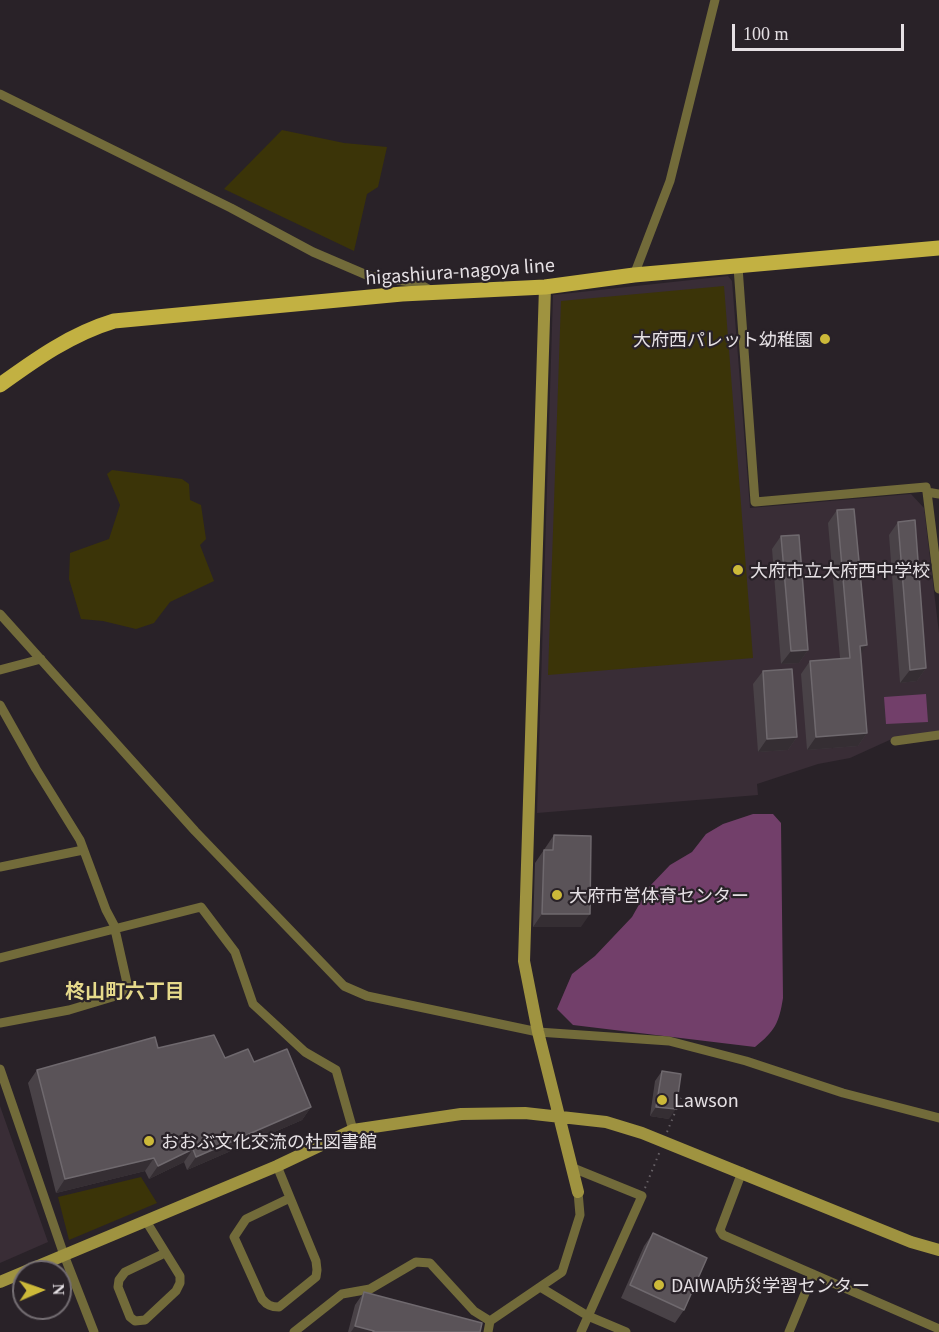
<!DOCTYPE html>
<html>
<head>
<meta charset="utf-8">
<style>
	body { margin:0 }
	#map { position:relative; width:939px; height:1332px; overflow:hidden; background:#292228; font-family:Georgia,serif }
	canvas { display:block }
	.north { position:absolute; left:12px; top:1260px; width:60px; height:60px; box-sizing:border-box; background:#292228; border:2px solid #746e73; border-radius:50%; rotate:88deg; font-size:16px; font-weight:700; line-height:24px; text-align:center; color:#e5e0e4 }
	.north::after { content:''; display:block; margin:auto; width:21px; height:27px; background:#ccb939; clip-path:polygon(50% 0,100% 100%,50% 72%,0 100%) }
	.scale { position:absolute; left:732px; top:24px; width:172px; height:27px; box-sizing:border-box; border:3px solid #e5e0e4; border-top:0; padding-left:8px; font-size:18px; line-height:21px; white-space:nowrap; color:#e5e0e4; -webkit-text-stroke:4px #292228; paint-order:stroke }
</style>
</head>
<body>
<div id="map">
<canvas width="939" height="1332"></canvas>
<div class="north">N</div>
<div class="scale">100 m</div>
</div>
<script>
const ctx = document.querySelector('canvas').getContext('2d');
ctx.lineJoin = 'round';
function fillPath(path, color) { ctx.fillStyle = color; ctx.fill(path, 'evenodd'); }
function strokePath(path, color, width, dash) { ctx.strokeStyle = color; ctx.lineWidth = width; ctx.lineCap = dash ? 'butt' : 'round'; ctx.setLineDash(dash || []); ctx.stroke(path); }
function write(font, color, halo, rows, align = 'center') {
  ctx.font = font + ' Georgia,"Noto Sans JP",serif'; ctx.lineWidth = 4.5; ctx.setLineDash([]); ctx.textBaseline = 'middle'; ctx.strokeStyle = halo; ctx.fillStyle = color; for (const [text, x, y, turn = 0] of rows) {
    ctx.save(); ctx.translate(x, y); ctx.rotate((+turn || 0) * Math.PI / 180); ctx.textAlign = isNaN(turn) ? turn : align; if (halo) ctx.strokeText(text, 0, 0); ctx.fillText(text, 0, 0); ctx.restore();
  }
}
fillPath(new Path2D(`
	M728,276l4,5 18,227 161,-14 13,14 15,125v98l-45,7 -44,20 -32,6 -61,20 1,11 -221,18 16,-518z
	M0,1106l48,136 -48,21z`), '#392d36');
fillPath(new Path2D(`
	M282,130l62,13 43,4 -9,40 -11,7 -13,57 -130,-62z
	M724,286l29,372 -205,17 13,-374z
	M112,470l70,9 7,5 1,16 11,5 5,34 -6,6 14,36 -44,21 -16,21 -18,6 -33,-8 -22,-2 -12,-40 1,-26 39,-14 11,-34 -13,-31z
	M141,1177l16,26 -88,37 -11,-43z`), '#3b3408');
fillPath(new Path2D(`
	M926,694l2,28 -42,2 -2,-27z
	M753,814h20l8,9 2,175c-4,25 -8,33 -28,49l-182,-22 -16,-16 15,-35 23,-18 37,-39 17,-30 21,-22 22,-13 14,-18 17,-10z`), '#723f6a');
strokePath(new Path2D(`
	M667,1132l14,-34
	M645,1188l15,-37`), '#676166', 2, [1.5, 4.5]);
strokePath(new Path2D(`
	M0,94l231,114 82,44 56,24 48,7 15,8
	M738,267l17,235 171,-15 1,5 12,2
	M634,275l36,-94 45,-181
	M927,492l12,97
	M0,614l195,217 149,155 23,10 171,36 131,9 77,20 97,32 96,25
	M0,670l41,-11
	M0,705l36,64 44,71 26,70 8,15 15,67 -60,18 -69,13
	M895,741l44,-6
	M0,867l83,-17
	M0,958l201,-51 34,45 18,52 52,48 31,18 17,60
	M0,1069l64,186 30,77
	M277,1166l39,95 1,9 -1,7 -37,30c-8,0 -12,-2 -17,-8l-28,-62 12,-18 44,-21
	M573,1168l69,28 -61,136
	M742,1172l-22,58 3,5 216,94
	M146,1221l34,55v7l-4,8 -31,29 -10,1 -5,-4 -12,-30 1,-7 6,-8 40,-19
	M540,1287l48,29 38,16
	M294,1332l48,-38 28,-5 46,-27 14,1 44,48 16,10
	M488,1332l2,-11 72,-49 18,-57 -2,-23
	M789,1332l24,-58`), '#726b3a', 9);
strokePath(new Path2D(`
	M545,287l-21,674 14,71 40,160
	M0,1282l277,-116 76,-36 108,-16 64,-1 81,9 36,11 269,109 28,8`), '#9f9340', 12);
strokePath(new Path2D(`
	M0,385c36,-26 71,-51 114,-64l288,-27 143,-7 89,-12 305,-27`), '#c2b142', 15);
fillPath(new Path2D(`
	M837,510l24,144 6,79 -9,13 -51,4 -6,-76 9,-13 30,-3 -12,-135z
	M898,522l28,146 -9,13 -17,2 -11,-148z
	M781,536l27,114 -9,13 -18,1 -9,-115z
	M763,671l34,66 -9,13 -30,2 -5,-68z
	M554,835l27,92h-48l2,-64z
	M158,1048l96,14 57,45 -9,13 -115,50 -3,-8 -35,17 -4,-8 -89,22 -28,-110 9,-13z
	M662,1071l7,48 -19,-3 5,-35z
	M653,1233l31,77 -9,13 -54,-25 23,-52z
	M364,1292l116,40h-132l7,-27z`), '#494247');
fillPath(new Path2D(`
	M867,645l-9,13 2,-12z
	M808,650l-9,13 -18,1 10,-13z
	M926,668l-9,13 -17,2 10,-13z
	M867,733l-9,13 -51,4 9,-13z
	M797,737l-9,13 -30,2 9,-13z
	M542,914h48l-9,13h-48z
	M311,1107l-9,13 -115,50 9,-13z
	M656,1107l20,2 -7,10 -19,-3z
	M193,1149l-9,13 -35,17 9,-13z
	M154,1158l-9,13 -89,22 9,-14z
	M355,1326l19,5 -1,1h-22z`), '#352e33');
const building = new Path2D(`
	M854,509l13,136 -7,1 7,87 -51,4 -6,-76 40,-3 -13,-148z
	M915,520l11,148 -16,2 -12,-148z
	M799,535l9,115 -17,1 -10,-115z
	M792,669l5,68 -30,2 -4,-68z
	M554,835l37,1 -1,78h-48l2,-64h9z
	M214,1035l11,23 23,-9 6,13 33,-13 24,58 -115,50 -3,-8 -35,17 -4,-8 -89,21 -28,-109 118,-33 3,11z
	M662,1071l19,3 -5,35 -20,-2z
	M653,1233l54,25 -23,52 -54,-25z
	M364,1292l118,31 -2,9h-107l1,-1 -19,-5z`);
fillPath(building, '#5a5358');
strokePath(building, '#6f696e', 1.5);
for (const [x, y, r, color] of [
	[825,339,6,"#ccb939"],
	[738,570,6,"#ccb939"],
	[557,895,6,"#ccb939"],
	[662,1100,6,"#ccb939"],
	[149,1141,6,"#ccb939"],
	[659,1285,6,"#ccb939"]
]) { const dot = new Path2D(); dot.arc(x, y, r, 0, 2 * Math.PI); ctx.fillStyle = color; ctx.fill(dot); strokePath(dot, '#292228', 2); }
write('18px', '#e5e0e4', '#292228', [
	["higashiura-nagoya line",460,271,-4]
]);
write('18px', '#e5e0e4', '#292228', [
	["大府西パレット幼稚園",813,339,"right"],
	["大府市立大府西中学校",750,570],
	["大府市営体育センター",569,895],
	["Lawson",674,1100],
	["おおぶ文化交流の杜図書館",161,1141],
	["DAIWA防災学習センター",671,1285]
], 'left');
write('bold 20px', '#e6da8b', '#292228', [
	["柊山町六丁目",125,990]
]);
</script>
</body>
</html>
